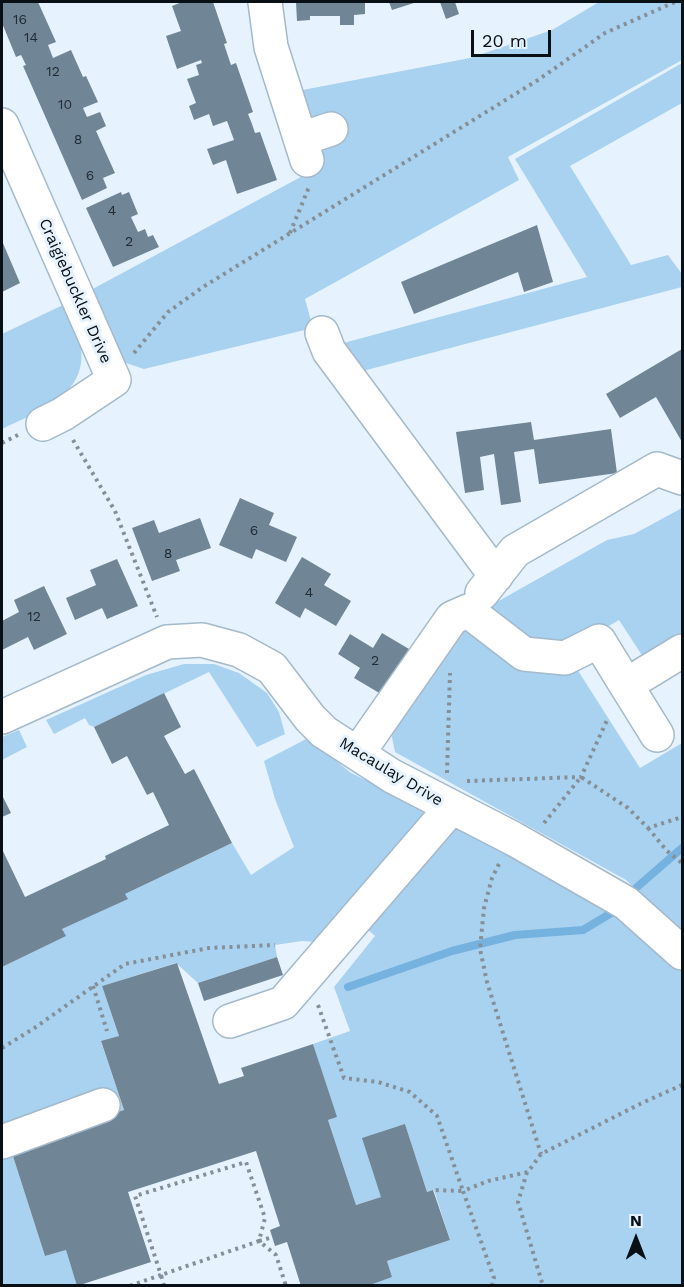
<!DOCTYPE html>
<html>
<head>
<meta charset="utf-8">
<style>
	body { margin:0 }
	#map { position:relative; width:684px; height:1287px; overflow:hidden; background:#e6f3fe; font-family:"Work Sans",sans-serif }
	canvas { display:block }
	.frame { position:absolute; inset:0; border:3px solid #080f15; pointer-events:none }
	.north { position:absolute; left:606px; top:1209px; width:60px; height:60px; -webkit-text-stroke:4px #e6f3fe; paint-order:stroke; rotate:0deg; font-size:16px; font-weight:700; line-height:24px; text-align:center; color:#080f15 }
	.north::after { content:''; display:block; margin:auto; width:21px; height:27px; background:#080f15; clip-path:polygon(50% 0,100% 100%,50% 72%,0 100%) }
	.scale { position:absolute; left:471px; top:30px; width:80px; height:27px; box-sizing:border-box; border:3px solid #080f15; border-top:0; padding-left:8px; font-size:18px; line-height:21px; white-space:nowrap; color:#080f15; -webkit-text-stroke:4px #e6f3fe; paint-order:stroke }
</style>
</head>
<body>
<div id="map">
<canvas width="684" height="1287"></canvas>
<div class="frame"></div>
<div class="north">N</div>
<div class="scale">20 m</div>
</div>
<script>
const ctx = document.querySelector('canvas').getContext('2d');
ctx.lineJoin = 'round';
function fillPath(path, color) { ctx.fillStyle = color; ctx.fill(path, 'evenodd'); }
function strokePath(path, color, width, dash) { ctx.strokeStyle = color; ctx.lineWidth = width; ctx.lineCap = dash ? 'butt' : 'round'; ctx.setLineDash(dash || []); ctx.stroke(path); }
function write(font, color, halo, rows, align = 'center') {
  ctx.font = font + ' "Work Sans",sans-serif'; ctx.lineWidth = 6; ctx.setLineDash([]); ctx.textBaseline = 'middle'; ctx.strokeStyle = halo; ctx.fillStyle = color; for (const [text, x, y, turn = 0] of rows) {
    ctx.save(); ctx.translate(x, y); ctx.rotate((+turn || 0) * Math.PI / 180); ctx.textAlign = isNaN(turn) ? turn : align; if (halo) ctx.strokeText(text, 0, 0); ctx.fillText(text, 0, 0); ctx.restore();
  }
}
fillPath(new Path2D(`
	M599,2h83v58l-174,97 11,23 -214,119 8,29 -169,41 -18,-6 -37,-72 234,-126 -8,-17 22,-18 -8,-18 -16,5 -14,-7 -7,-18 178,-34 82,-28z
	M682,63v40l-112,63 61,99 37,-10 14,19v13l-323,85 -19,-28 247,-67 -72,-118z
	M65,304c5,13 14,30 16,44 6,49 -45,64 -79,81v-95z
	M682,508v134l-35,21 -28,-43 -55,32 -37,-3 -39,-42 119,-67 27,-6z
	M463,619l114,50 63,99 42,-25v187l-56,-50 -231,-128 -5,-25z
	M184,664h30l25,9 28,20 12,19 6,22 -28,13 -48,-75 -115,55 -5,-2 -4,-7 -31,16 -8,-14 100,-45z
	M19,730l8,17 -25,13v-23z
	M308,738l43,35 79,38 -70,76 -43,55 -15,-1 -27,4 2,12 -79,26 -22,-20 -74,23 17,50 -18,6 23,68 -114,37 35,109 21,-6 11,35 -75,1v-319l63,-31 -3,-7 65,-30 -2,-5 107,-51 19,32 43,-28 -19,-48 -11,-38z
	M459,825l160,83 63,57v320h-315l25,-8 -5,-16 63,-21 -16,-50 -7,2 -22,-68 -24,73 -25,8 -28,-85 8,-3 -23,-73 37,-13 -16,-44 41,-51 -9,-8z`), '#a9d1f0');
strokePath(new Path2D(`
	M636,888l46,-40
	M348,987l104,-36 63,-16 68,-5 35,-21`), '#75b2df', 8);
fillPath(new Path2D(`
	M2,2h36l18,40 -8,3 5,13 18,-8 12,27 3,-1 12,26 -15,6 4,9 13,-5 6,14 -10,5 19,42 -12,5 4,10 -25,12 -59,-134 3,-1 -5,-10 -5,2 -14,-34z
	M182,2h31l14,41 -3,1 7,21 5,-2 17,49 -5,2 4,10 3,9 5,-1 17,48 -40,14 -11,-34 -13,5 -6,-16 27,-9 -7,-19 -14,5 -4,-12 -15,6 -5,-14 7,-3 -9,-24 12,-4 -3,-10 6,-2 -1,-3 -24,9 -11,-33 15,-5 -9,-25z
	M296,2h69v12l-11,1v10h-14v-9h-30v4l-13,1z
	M389,2h28l-25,8z
	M440,2h15l4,12 -13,5z
	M121,192l1,3 7,-3 9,22 -7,3 7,15 7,-3 3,8 5,-2 6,12 -46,20 -27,-59z
	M537,225l16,57 -29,10 -6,-20 -104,42 -13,-32z
	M2,241l18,42 -18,9z
	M682,349v93l-26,-45 -36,21 -14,-24z
	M531,422l3,18 77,-11 6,44 -78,11 -5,-35 -20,3 7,50 -20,3 -7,-51 -14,3 4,33 -19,3 -9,-61z
	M240,498l34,15 -5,12 28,12 -11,25 -30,-13 -4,10 -33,-14z
	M200,518l11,30 -35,12 4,11 -28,10 -20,-53 22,-8 5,13z
	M302,557l29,17 -7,11 27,16 -15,25 -31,-18 -5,10 -25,-15z
	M117,559l21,47 -31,13 -5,-11 -27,12 -9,-22 30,-13 -6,-15z
	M44,586l23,48 -33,16 -6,-13 -26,13v-29l17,-9 -5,-12z
	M382,633l27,16 -28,45 -27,-16 6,-10 -22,-14 12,-20 23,14z
	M164,693l17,34 -17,9 21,38 9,-5 38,74 -107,51 3,5 -66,30 4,7 -64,31v-118l23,48 81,-38 -1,-3 64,-31 -16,-33 -6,3 -20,-39 -15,8 -18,-37z
	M2,795l9,18 -9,4z
	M277,957l6,18 -79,26 -6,-18z
	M177,963l42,121 25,-8 -3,-8 72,-24 24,73 -9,3 28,85 25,-8 -19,-59 43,-14 22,68 6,-2 17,50 -63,21 5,16 -25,9h-66l-14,-44 -12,4 -5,-16 10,-4 -24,-75 -128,41 23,70 -74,24 -11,-36 -21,6 -35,-109 114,-37 -23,-69 18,-5 -17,-50z`), '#708595');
const minor = new Path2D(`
	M265,2l6,45 36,113
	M2,125l112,255 -51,34 -20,10
	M301,139l30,-10
	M322,333l7,18 167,225
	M482,593l33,-42 142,-82 25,9
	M626,685l31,50
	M2,717l165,-75 35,-2 37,10 33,18 38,50 14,14 68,44 122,63 112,64 56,50
	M358,753l94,-135 16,-7 56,43 41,4 34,-17 27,44 56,-34
	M230,1021l53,-18 168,-195
	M2,1142l101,-37`);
strokePath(minor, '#a4b9ca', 36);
strokePath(new Path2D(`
	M290,233l19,-46
	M134,353l34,-41 35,-25 335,-207 67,-47 70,-31
	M73,440l42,71 42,106
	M2,443l16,-8
	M447,773l3,-100
	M467,781l114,-4 27,-59
	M544,823l37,-46 47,31 20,20 34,-11
	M648,828l19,23 15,12
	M499,864l-7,14 -8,30 -4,41 7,33 54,172
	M93,986l14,45
	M318,1005l26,73 34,4 32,10 27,24 26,75 -30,-1
	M2,1048l31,-19 92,-65 84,-16 66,-3
	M527,1172l-9,30 25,84
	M130,1286l31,-11 -26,-79 111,-34 19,56 -6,23 14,-4
	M164,1286l-3,-11 98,-34 17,14 10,31
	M492,1286l2,-8 -31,-87 25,-10 40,-9 13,-18 101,-51 40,-18`), '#858f98', 4, [3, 4.5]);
strokePath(minor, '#fff', 33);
write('14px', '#222c35', null, [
	["16",20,20],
	["14",31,38],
	["12",53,72],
	["10",65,105],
	["8",78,140],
	["6",90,176],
	["4",112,211],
	["2",129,242],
	["6",254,531],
	["8",168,554],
	["4",309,593],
	["12",34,617],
	["2",375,661]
]);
write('16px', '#080f15', '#e6f3fe', [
	["Craigiebuckler Drive",75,291,66],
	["Macaulay Drive",391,772,31]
]);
</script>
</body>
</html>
